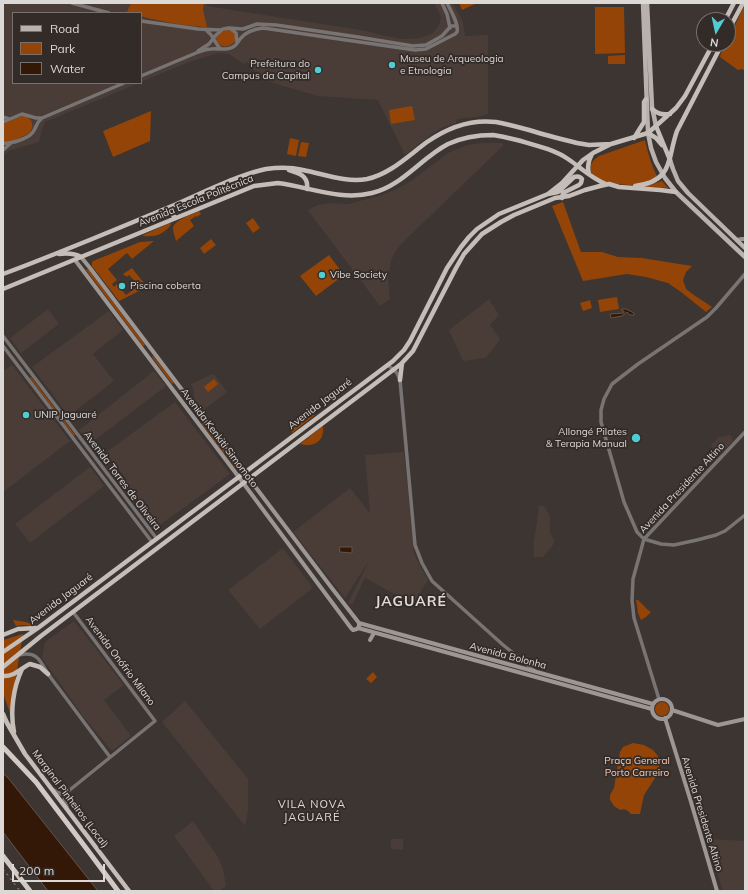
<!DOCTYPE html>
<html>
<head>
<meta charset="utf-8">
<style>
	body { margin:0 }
	#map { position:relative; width:748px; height:894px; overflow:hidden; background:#3c3532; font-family:Mulish,sans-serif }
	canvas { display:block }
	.frame { position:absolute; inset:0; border:4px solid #dcd8d6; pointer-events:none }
	.legend { position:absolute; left:12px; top:12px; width:130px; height:72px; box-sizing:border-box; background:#322b28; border:1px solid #76706e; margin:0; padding:5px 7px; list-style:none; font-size:12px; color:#dcd8d6 }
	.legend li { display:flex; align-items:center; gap:8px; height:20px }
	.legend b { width:20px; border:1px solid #76706e }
	.north { position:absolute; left:696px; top:12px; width:40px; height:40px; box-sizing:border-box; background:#322b28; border:1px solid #76706e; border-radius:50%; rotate:189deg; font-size:11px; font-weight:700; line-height:16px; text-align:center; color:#dcd8d6 }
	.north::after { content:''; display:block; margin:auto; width:14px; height:18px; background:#51ccd2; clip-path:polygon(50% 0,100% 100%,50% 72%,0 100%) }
	.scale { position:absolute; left:12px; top:864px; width:93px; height:18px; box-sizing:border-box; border:2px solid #dcd8d6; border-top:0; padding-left:5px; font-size:12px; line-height:14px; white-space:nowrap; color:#dcd8d6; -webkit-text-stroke:3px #322b28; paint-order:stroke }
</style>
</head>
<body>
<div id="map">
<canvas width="748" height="894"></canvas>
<div class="frame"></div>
<ul class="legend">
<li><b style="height:5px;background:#b8b1ad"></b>Road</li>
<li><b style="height:11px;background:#944406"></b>Park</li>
<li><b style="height:11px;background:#331808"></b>Water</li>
</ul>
<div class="north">N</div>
<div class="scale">200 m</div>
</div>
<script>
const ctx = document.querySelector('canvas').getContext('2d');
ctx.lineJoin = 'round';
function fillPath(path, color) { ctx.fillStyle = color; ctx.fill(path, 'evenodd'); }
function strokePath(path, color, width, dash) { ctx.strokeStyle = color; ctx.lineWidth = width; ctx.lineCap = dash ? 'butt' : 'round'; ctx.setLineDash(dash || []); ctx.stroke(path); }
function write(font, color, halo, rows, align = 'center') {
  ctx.font = font + ' Mulish,sans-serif'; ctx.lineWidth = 3.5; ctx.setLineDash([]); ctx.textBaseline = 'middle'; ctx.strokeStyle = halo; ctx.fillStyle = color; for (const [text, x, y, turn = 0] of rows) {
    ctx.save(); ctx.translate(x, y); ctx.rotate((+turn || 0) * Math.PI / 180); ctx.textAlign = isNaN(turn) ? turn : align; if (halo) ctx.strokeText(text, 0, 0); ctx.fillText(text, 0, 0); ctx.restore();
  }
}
fillPath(new Path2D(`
	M3,3h204v3l160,25 14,4 21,4 17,-1 13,-4 7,-9 2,-8 -7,-14h19l10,19 2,14 23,-1v79l-11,3 -20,2 -1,4 -15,5 -9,6 -27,21 -27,-55 -60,-4 -45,-13 -11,-5 -5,-4 -10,-12 -3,2 -15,-10 -11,-1 -29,9 -48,20v-69h-128v70h126l-94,39 -3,8 -3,12 -31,9 -5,5z
	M481,143h20l2,1v2l-101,97 -7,9 -4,9 -3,17 2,21 -10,7 -71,-94 -1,-2 10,-5 14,-2 16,1 15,-4 13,-3 21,-8 14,-8 37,-28 20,-8z
	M489,299l10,16 -9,10 9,12 1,3 -14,18 -23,3 -14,-31z
	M48,309l11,15 -38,29 -11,-15z
	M109,311l14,19 -30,24 21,27 -45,35 -37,-49z
	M12,365l58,76 -67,51v-121z
	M154,371l12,15 -76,58 -11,-14z
	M214,374l13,18 -25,19 -9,-12 1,-7 -3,-8 19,-9z
	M175,402l55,72 -74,54 -33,-44 4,-4 -22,-27z
	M731,435l2,6 -18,19 -4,-15 8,-8z
	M404,452l10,102 14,26 -15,24 -48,-26 -13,27 -4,-2 21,-42 -24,37 -52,-66 57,-44 20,25 -5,-58z
	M90,467l14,19 -74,57 -15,-19z
	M539,506h5l4,6 2,5v15l4,8 -1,5 -10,12h-9v-15z
	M283,548l30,40 -53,41 -32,-39z
	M74,621l50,64 -20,15 27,36 -19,15 -29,-35 -41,-58 3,-16z
	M185,701l63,78v32l-3,15 -83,-104z
	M193,821l25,36 5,12 3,17 -7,5h-5l-40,-55z
	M391,839h12v11l-12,-1z
	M710,839l35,2v50h-22l-15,-50z`), '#4a3d37');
fillPath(new Path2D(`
	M131,3h73l-1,7 4,17c-22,-1 -45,-5 -66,-11v-3h-9l-5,-1z
	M459,3h18l-15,7z
	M745,4v67l-3,-2 -4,1 -18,-13 1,-4 5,-9h2v-4z
	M595,7h29l1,46 -30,1z
	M226,30h4l4,2 2,8c-6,9 -19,9 -20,-3l5,-5z
	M625,55v9h-17v-8z
	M412,106l3,14 -24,4 -2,-14z
	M151,111l-1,30 -37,16 -10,-26z
	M22,116c8,0 14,8 8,16 -3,3 -16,9 -20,10 -3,0 -5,-1 -7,-1v-17z
	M290,138l9,2 -3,16 -9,-2z
	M645,140c3,13 6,24 12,36 -8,5 -17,8 -26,9 -11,0 -46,-3 -40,-20 2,-5 4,-6 8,-9z
	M301,142l8,1 -3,14 -8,-1z
	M662,181l6,7 -27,-1 12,-3z
	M563,202l18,50h21l16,5 24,1 50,8 -6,6 -3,8 3,9 8,6 18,12 -6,5 -25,-20 -13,-9 -22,-6 -19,-3 -44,7 -31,-75z
	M199,211l2,3 -4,3 -1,-1 -6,4 4,6 -18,15c-1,-4 -3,-9 -3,-13 1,-8 20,-14 26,-17z
	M253,218l7,10 -7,5 -7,-10z
	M170,223l1,1 -1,2c-8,9 -14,11 -27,10v-1z
	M211,239l5,6 -12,9 -4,-6z
	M154,241l-22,18 -5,-6 -19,16 9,11 -5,4 2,3 3,-3 9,11 11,-8 -2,-2 -1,1 -2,-3 3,-2 -6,-6 -2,2 -2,-2 -1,1 -1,-2 9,-6 15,19 -28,14 -27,-35v-4l1,-1 47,-19z
	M329,255l15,20 -28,21 -16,-20z
	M88,269l57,76 -2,1 -57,-76z
	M617,297l2,12 -19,3 -2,-12z
	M590,300l2,8 -9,3 -3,-8z
	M153,356l21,27 -2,1 -20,-27z
	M31,377l44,58 -1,1 -44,-58z
	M214,379l4,5 -10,8 -4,-5z
	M305,413l10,2 -23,18c-2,-10 3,-17 13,-20z
	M204,423l33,45 -1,1 -34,-45z
	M323,426c2,15 -9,22 -23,18z
	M636,600h2l10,10 3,2 -5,5 -5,3 -3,-7z
	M13,620l13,2 8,3 -1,1 -10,-1 -7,1z
	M23,634l-13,79 -7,-20v-53z
	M373,672l4,5 -6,6 -5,-4z
	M655 709a7 7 0 1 1 14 0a7 7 0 1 1-14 0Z
	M633,743l11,2 9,5 5,6 1,10 -2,9 -13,20 -4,19h-9c-4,-4 -6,-6 -11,-4l-6,-4 -4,-6v-5l4,-7 6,-36 3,-5z`), '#944406');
const water = new Path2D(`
	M622,309h4l8,4v2h-4l-3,-3 -5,4 -11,2 -1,-4 14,-1v-2h-2z
	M340,547h12v6l-12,-1z
	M3,773l6,6 89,112h-50l-45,-59z`);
fillPath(water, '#331808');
strokePath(water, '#665246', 1);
strokePath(new Path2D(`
	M72,3l37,10
	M442,3l5,11 3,14
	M447,3c4,8 12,21 10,29l-2,2
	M141,21l57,8 23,1
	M231,29l5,4 1,9
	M206,30c2,2 6,5 7,8 3,4 3,7 8,11
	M198,51l11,-7 7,-9 7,-6 6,-1 14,1 14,-5 19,1 82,12 55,9 13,-1 16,-9 9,-10h5l1,1
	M141,76l55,-23c5,-2 10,-4 15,-4 7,-1 15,2 22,-2 4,-2 5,-6 8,-9 6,-7 13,-9 22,-10l152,22 11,-1 29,-15
	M3,117l6,2
	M3,122l19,-8 14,4h6
	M3,143c8,1 25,-4 30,-11 4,-6 3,-9 9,-14l82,-35
	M3,150l8,-7
	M745,274l-29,34 -9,9 -69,47 -26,20 -8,15 -3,11v12l23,80 13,30 7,7 17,5 13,1 23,-5 19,-5 9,-4 20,-16
	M3,336l154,203
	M3,346l149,196
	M388,365l9,8 3,7 15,165 7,18 10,18 70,63 33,27
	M19,655c18,-4 21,5 29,19l62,83
	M659,699l-25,-81 -2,-18 1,-21 11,-40 101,-107
	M54,790l7,4 5,-1 89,-72 -82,-109
	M66,793l-2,7 3,7`), '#787473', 3.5);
strokePath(new Path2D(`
	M737,240l5,-1h3
	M81,257l9,11 241,319 28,36
	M75,260l160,212 116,156 2,2 4,-1 2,-3v-3
	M359,623l294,81
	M358,628l294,81
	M370,640l4,-7
	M652 709a10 10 0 1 1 20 0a10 10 0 1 1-20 0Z
	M672,710l46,15 27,-6
	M665,718l26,84 26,89`), '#9c9794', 4);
strokePath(new Path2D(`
	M643,3l5,130 3,15 5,14 9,16 11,14 69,65
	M647,3l5,104 4,19
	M670,160l3,9 5,12 10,12 57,55`), '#b8b1ad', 4.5);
strokePath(new Path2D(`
	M725,20l9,-17
	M728,31l15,-28
	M652,109c6,5 10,6 18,5
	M656,126l14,34
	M648,133l8,5 6,7
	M634,138l10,-16v-20l2,-3
	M289,170c10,3 20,6 18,19
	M589,174c-2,-7 -1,-13 3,-20
	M635,186c39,-5 32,-27 42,-55l45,-87
	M548,194l10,-2 16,-15c3,-1 6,-1 8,2l-1,4 -2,2 -16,8 -1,5
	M172,206v8l4,4
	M59,254c8,-1 15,-1 22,3
	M3,274c57,-21 113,-45 169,-68 21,-9 41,-19 62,-27 11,-4 21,-8 32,-10 13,-2 25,-2 37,1 21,4 43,13 64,9 23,-5 41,-23 60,-37 20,-14 44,-23 69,-20 11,2 22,5 33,8 16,5 32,9 48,13l12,2 22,-1 37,-11 28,-25 9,-12 28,-52
	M3,289l251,-103 24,-3c31,4 63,18 94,10 30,-7 49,-35 76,-49 13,-6 30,-9 45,-9 8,1 16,3 24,5 17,5 36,9 51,19 12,8 24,20 38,25
	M400,380l2,-17
	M3,635l15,-6 18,-1
	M3,652l35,-24 355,-267 11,-11 6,-9 37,-73 14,-21 8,-10 8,-8 22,-15 49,-20 14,-11 21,-23 10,-7 18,-9
	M3,667l38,-31 360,-272 12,-13 43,-83 8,-14 18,-20 19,-12 13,-7 41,-17 14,-2 16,-6 15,-4 9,-2 10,3 41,3 16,2
	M3,676c11,1 18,-8 27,-12l10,3 8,7
	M3,714l4,9 18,31 104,137
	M14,732c-4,-20 -1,-44 8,-63`), '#c4bdb8', 4.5);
strokePath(new Path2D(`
	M3,747l33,35 50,66 32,43
	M3,856l27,35`), '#d1c9c4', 5);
strokePath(new Path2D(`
	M3,869l17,22`), '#a6a19e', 1, [2, 4]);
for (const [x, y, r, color] of [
	[392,65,4,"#51ccd2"],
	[318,70,4,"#51ccd2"],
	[322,275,4,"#51ccd2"],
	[122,286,4,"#51ccd2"],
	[26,415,4,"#51ccd2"],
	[636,438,5,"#51ccd2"]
]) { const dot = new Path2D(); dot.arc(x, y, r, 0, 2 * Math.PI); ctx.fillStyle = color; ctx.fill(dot); strokePath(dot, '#322b28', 1.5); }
write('10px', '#dcd8d6', '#322b28', [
	["Museu de Arqueologia",400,59],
	["e Etnologia",400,71],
	["Prefeitura do",310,64,"right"],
	["Campus da Capital",310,76,"right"],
	["Vibe Society",330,275],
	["Piscina coberta",130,286],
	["UNIP Jaguaré",34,415],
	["Allongé Pilates",627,432,"right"],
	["& Terapia Manual",627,444,"right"]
], 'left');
write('10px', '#dcd8d6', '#322b28', [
	["Avenida Escola Politécnica",196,201,-22],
	["Avenida Jaguaré",320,404,-37],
	["Avenida Kenkiti Simomoto",219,438,53],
	["Avenida Torres de Oliveira",122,481,53],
	["Avenida Presidente Altino",682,488,-47],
	["Avenida Jaguaré",61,599,-37],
	["Avenida Bolonha",508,656,15],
	["Avenida Onófrio Milano",120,661,53],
	["Marginal Pinheiros (Local)",70,799,53],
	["Avenida Presidente Altino",702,814,73]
]);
write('10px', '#fcceb5', '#322b28', [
	["Praça General",637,761],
	["Porto Carreiro",637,773]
]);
ctx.letterSpacing = '1px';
write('11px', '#e2dad6', '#322b28', [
	["VILA NOVA",312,805],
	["JAGUARÉ",312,818]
]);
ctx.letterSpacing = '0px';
ctx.letterSpacing = '1px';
write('bold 14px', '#e2dad6', '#322b28', [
	["JAGUARÉ",411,602]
]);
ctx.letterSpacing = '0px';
</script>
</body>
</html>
